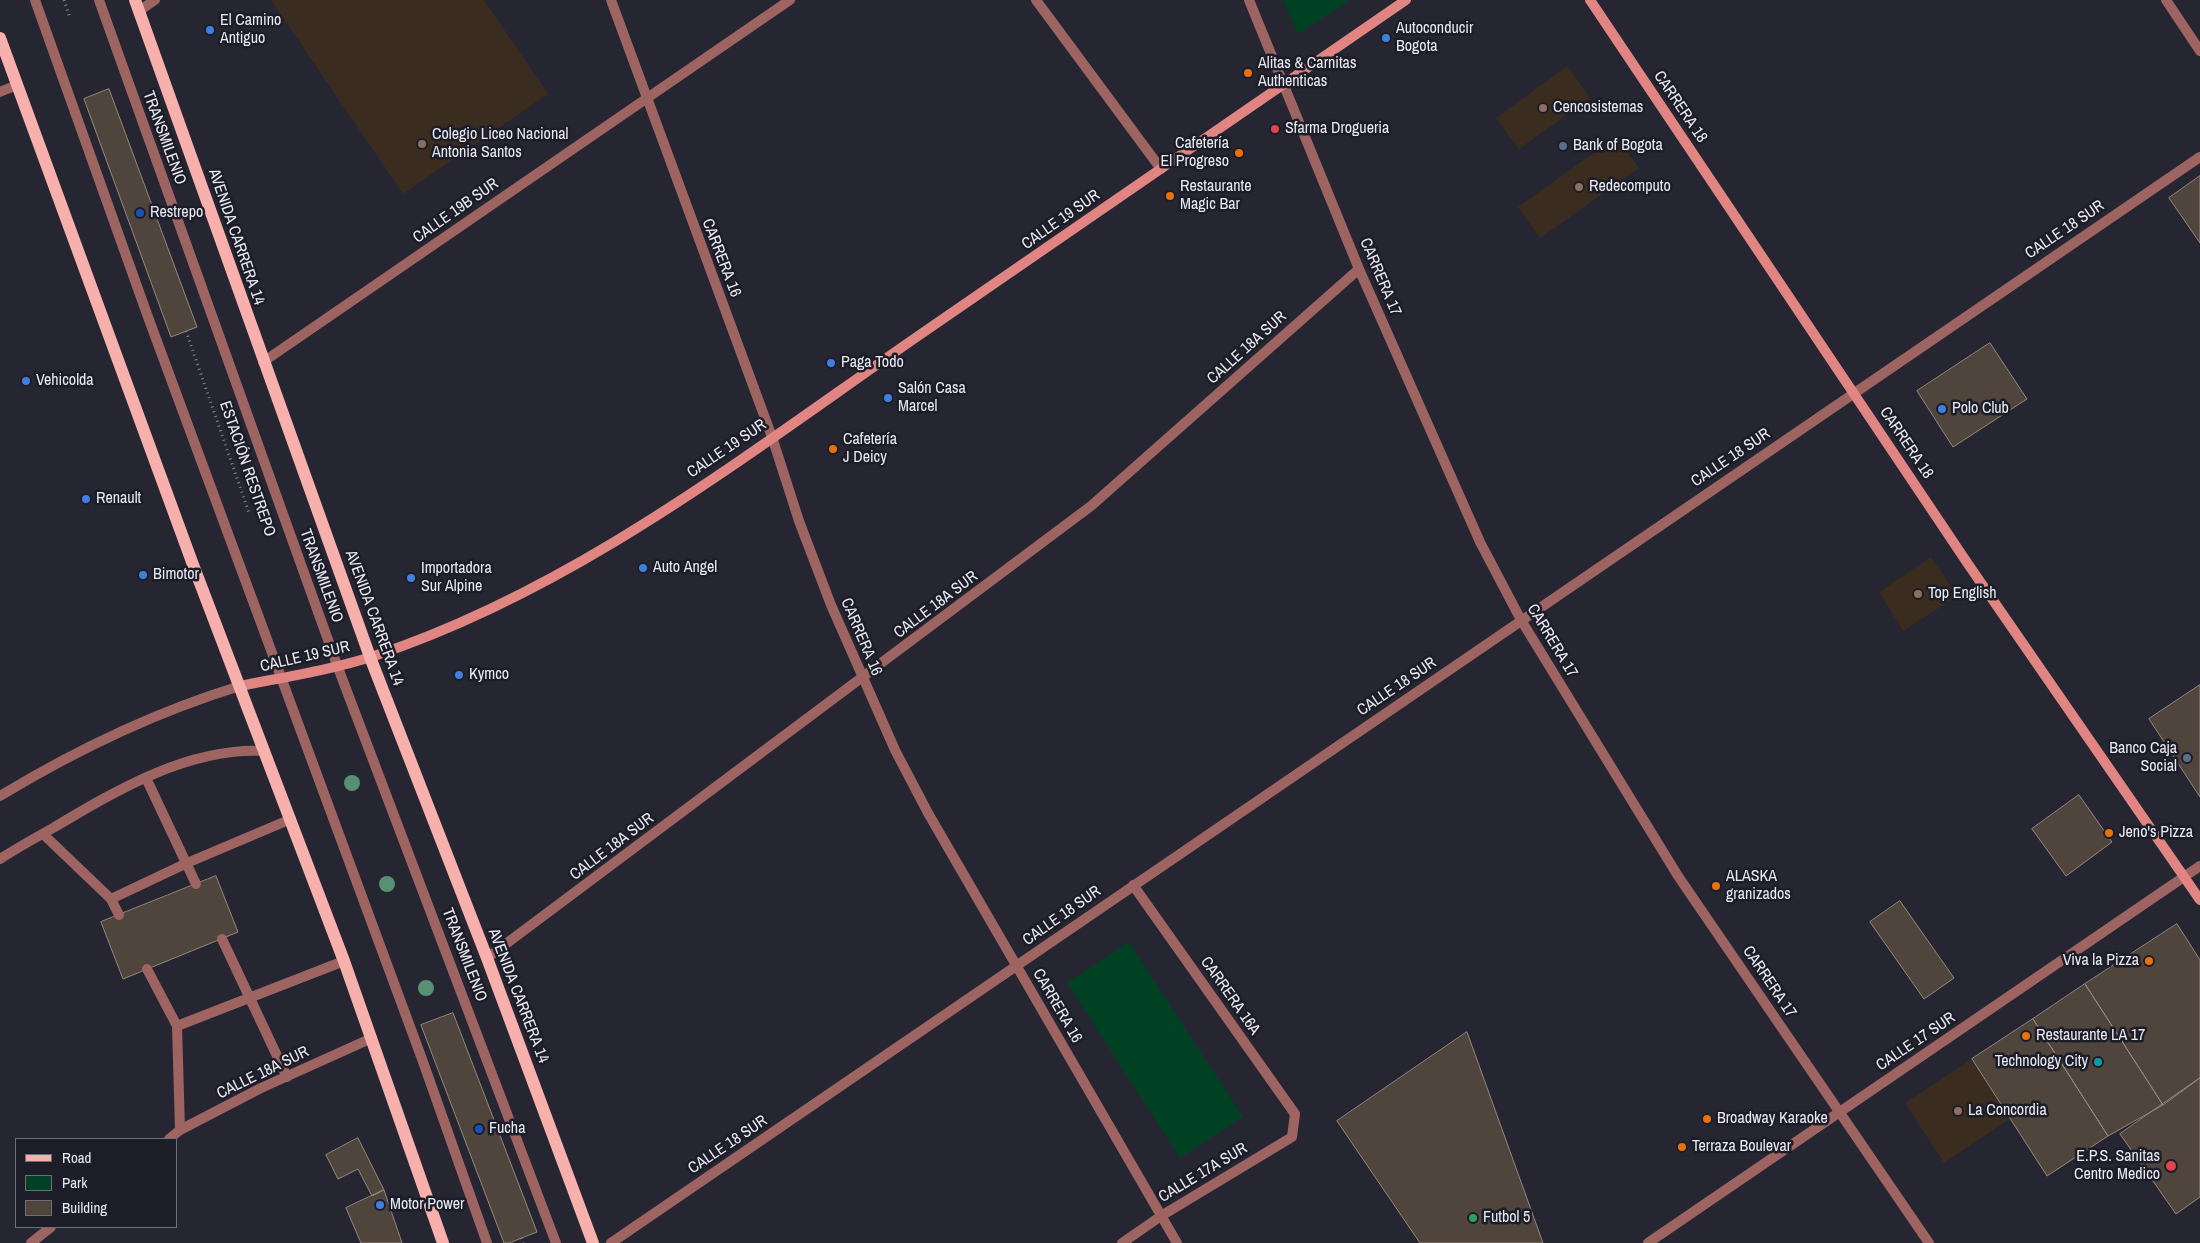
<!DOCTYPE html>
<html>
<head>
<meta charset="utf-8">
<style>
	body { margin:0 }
	#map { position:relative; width:2200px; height:1243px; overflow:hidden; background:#262632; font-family:"Archivo Narrow",sans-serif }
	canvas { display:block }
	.legend { position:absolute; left:15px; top:1138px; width:162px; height:90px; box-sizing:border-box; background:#1c1d28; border:1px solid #6e6f78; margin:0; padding:6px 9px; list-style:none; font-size:15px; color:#e9eaf1 }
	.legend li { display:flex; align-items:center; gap:10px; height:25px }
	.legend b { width:25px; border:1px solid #6e6f78 }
</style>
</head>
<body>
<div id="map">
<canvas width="2200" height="1243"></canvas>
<ul class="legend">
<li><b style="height:6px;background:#f7b0ac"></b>Road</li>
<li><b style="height:14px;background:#014123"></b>Park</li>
<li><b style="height:14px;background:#50453c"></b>Building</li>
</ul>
</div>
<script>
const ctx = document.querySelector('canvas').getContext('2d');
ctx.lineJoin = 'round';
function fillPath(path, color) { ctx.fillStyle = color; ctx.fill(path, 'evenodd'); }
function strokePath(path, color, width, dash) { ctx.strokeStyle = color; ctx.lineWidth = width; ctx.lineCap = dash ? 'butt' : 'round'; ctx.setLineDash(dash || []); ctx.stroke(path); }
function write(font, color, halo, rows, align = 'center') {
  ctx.font = font + ' "Archivo Narrow",sans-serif'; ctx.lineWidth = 5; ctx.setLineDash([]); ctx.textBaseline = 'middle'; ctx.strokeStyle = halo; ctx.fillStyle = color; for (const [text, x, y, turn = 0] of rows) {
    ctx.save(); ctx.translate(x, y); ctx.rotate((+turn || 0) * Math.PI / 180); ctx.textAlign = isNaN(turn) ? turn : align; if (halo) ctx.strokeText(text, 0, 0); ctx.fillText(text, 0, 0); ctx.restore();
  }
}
fillPath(new Path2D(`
	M271,0h213l64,94 -145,100z
	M1567,66l23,32 -71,51 -23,-31z
	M1616,137l23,31 -99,70 -22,-31z
	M1931,557l26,39 -54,35 -24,-39z
	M1972,1059l39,59 -67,45 -39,-60z`), '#3a2c1f');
fillPath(new Path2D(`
	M1283,0h67l-52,34z
	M1129,942l114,175 -63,41 -113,-175z`), '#014123');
const building = new Path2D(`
	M109,89l88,238 -26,10 -87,-238z
	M2200,176v67l-31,-45z
	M1990,343l37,56 -74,48 -36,-56z
	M2200,685v112l-51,-78z
	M2079,795l33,47 -46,34 -34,-47z
	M216,876l22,56 -115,47 -22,-57z
	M1900,901l54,77 -30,21 -54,-77z
	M2177,924l23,36v118l-37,27 -78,-121z
	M2085,984l78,121 -55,31 -75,-117z
	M453,1013l84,219 -28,11h-5l-83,-218z
	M2033,1019l75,117 -61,40 -75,-117z
	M1467,1032l76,211h-123l-83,-122z
	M2200,1078v119l-24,17 -56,-80z
	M358,1138l26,52 -12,6 -14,-27 -20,10 -12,-24z
	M384,1190l18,53h-41l-15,-35z`);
fillPath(building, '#50453c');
strokePath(building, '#94887e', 1);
strokePath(new Path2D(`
	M64,0l6,18
	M186,331l63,182
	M521,1238l2,5`), '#84848e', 3, [1, 4]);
strokePath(new Path2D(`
	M35,0l113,317 274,742 65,184
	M99,0l238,665 219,578
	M1036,0l125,169
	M146,778l50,106
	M43,834l68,65 8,16
	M111,899l76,-36 104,-44
	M222,939l65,138
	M147,969l30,57 3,104
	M177,1026l167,-65`), '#9d6462', 10);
strokePath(new Path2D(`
	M611,0l161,437 27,84 32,84 64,145 33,63 249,430
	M1249,0l110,269 121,273 41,78 157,256 251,367
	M139,11l16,-11
	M0,92l17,-7
	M263,362l527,-362
	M487,958l604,-452 268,-237
	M169,1139l11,-9 81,-42 111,-50
	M31,1243l20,-16
	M611,1243l1589,-1086
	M1122,1243l39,-27 131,-79 3,-23 -162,-229`), '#9d6462', 10);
strokePath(new Path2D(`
	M2166,0l34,51
	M0,796c76,-46 155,-84 240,-110
	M0,859c17,-11 35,-21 53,-31 64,-38 135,-81 212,-77
	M1648,1243l552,-377`), '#9d6462', 10);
strokePath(new Path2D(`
	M1590,0l378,564 232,336
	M240,686c44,-9 91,-16 134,-30 202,-67 373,-202 547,-322 162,-111 324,-222 485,-334`), '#e08582', 10);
strokePath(new Path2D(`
	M135,0l235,657 117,301 106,285
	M0,38l192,524 152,399 99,282`), '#f7b0ac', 12);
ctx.fillStyle = '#569173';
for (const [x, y] of [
	[352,783],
	[387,884],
	[426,988]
]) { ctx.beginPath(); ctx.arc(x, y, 8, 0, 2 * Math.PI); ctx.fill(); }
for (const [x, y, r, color] of [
	[210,30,5,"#3f7fe0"],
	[1386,38,5,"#3f7fe0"],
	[1248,73,5,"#e8710a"],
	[1543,108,5,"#8d6e63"],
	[1275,129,5,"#e0444e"],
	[422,144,5,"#8d6e63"],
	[1563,146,5,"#5c6f8a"],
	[1239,153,5,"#e8710a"],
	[1579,187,5,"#8d6e63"],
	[1170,196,5,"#e8710a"],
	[140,213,5,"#1a4fb4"],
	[831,363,5,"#3f7fe0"],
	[26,381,5,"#3f7fe0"],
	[888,398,5,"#3f7fe0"],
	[1942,409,5,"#3f7fe0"],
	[833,449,5,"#e8710a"],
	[86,499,5,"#3f7fe0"],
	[643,568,5,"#3f7fe0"],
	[143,575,5,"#3f7fe0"],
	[411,578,5,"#3f7fe0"],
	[1918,594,5,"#8d6e63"],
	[459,675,5,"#3f7fe0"],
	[2187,758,5,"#5c6f8a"],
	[2109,833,5,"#e8710a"],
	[1716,886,5,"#e8710a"],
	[2149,961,5,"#e8710a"],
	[2026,1036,5,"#e8710a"],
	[2098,1062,5,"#0f9aa8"],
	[1958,1111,5,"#8d6e63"],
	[1707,1119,5,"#e8710a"],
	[479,1129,5,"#1a4fb4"],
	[1682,1147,5,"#e8710a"],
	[2171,1166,6,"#e0444e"],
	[380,1205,5,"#3f7fe0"],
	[1473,1218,5,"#2e9e5b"]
]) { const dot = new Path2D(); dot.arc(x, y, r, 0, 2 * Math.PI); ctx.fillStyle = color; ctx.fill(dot); strokePath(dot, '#1c1d28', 2); }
write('16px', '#e9eaf1', '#1c1d28', [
	["El Camino",220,21],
	["Antiguo",220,39],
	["Autoconducir",1396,29],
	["Bogota",1396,47],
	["Alitas & Carnitas",1258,64],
	["Authenticas",1258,82],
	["Cencosistemas",1553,108],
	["Sfarma Drogueria",1285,129],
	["Colegio Liceo Nacional",432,135],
	["Antonia Santos",432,153],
	["Cafetería",1229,144,"right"],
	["El Progreso",1229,162,"right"],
	["Bank of Bogota",1573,146],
	["Restaurante",1180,187],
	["Magic Bar",1180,205],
	["Redecomputo",1589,187],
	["Restrepo",150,213],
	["Paga Todo",841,363],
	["Vehicolda",36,381],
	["Salón Casa",898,389],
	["Marcel",898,407],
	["Polo Club",1952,409],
	["Cafetería",843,440],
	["J Deicy",843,458],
	["Renault",96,499],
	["Auto Angel",653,568],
	["Importadora",421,569],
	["Sur Alpine",421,587],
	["Bimotor",153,575],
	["Top English",1928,594],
	["Kymco",469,675],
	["Banco Caja",2177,749,"right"],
	["Social",2177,767,"right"],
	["Jeno's Pizza",2119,833],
	["ALASKA",1726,877],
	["granizados",1726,895],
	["Viva la Pizza",2139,961,"right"],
	["Restaurante LA 17",2036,1036],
	["Technology City",2088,1062,"right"],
	["La Concordia",1968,1111],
	["Broadway Karaoke",1717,1119],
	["Fucha",489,1129],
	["Terraza Boulevar",1692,1147],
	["E.P.S. Sanitas",2160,1157,"right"],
	["Centro Medico",2160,1175,"right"],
	["Motor Power",390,1205],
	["Futbol 5",1483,1218]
], 'left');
write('16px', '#e9eaf1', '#1c1d28', [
	["CARRERA 18",1680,107,56],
	["TRANSMILENIO",164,138,70],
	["CALLE 19B SUR",456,211,-35],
	["CALLE 19 SUR",1061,220,-35],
	["CALLE 18 SUR",2065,230,-34],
	["AVENIDA CARRERA 14",236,237,71],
	["CARRERA 16",721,258,69],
	["CARRERA 17",1380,277,67],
	["CALLE 18A SUR",1247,348,-42],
	["CARRERA 18",1906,443,56],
	["CALLE 19 SUR",727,449,-34],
	["CALLE 18 SUR",1731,458,-34],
	["ESTACIÓN RESTREPO",247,469,71],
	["TRANSMILENIO",321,576,70],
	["CALLE 18A SUR",936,605,-37],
	["AVENIDA CARRERA 14",374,618,70],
	["CARRERA 16",861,637,67],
	["CARRERA 17",1552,641,59],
	["CALLE 19 SUR",305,657,-13],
	["CALLE 18 SUR",1397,687,-34],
	["CALLE 18A SUR",612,847,-37],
	["CALLE 18 SUR",1062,916,-35],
	["TRANSMILENIO",464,955,69],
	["CARRERA 17",1769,982,56],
	["AVENIDA CARRERA 14",518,996,69],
	["CARRERA 16A",1230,996,55],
	["CARRERA 16",1057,1006,60],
	["CALLE 17 SUR",1916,1042,-34],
	["CALLE 18A SUR",263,1073,-26],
	["CALLE 18 SUR",728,1145,-34],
	["CALLE 17A SUR",1203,1173,-31]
]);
</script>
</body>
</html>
